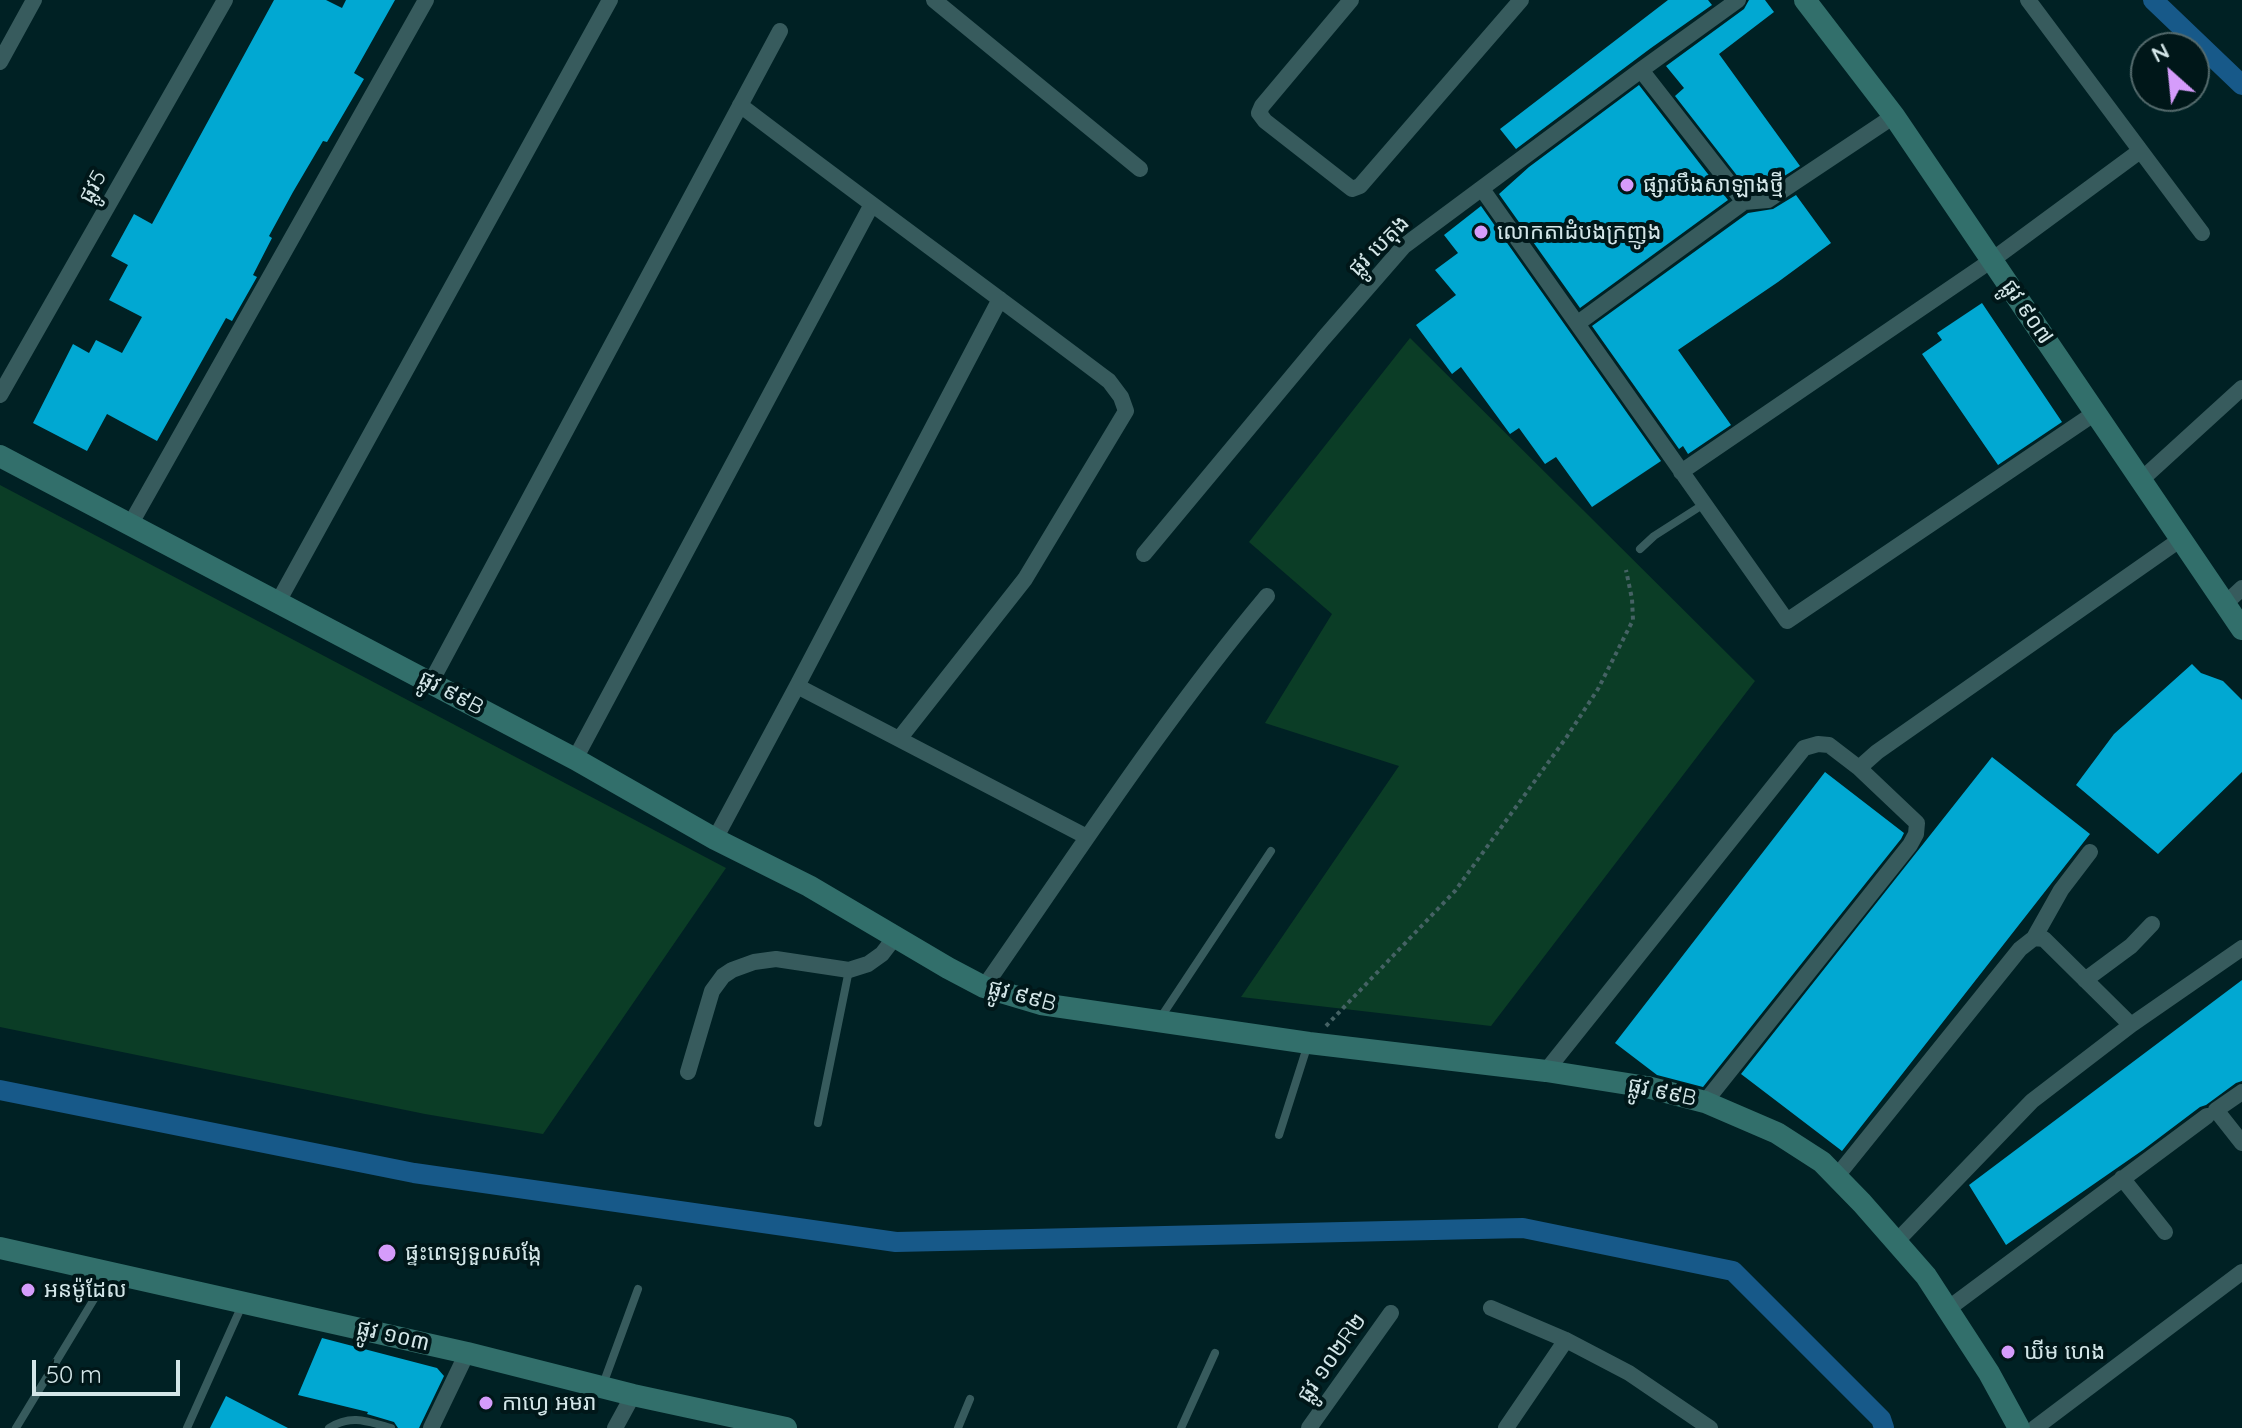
<!DOCTYPE html>
<html>
<head>
<meta charset="utf-8">
<style>
	body { margin:0 }
	#map { position:relative; width:2242px; height:1428px; overflow:hidden; background:#002124; font-family:Quicksand,sans-serif }
	canvas { display:block }
	.north { position:absolute; left:2130px; top:32px; width:80px; height:80px; box-sizing:border-box; background:#001719; border:2px solid #546a6c; border-radius:50%; rotate:333deg; font-size:22px; font-weight:700; line-height:32px; text-align:center; color:#d3e6e8 }
	.north::after { content:''; display:block; margin:auto; width:28px; height:36px; background:#d59cfb; clip-path:polygon(50% 0,100% 100%,50% 72%,0 100%) }
	.scale { position:absolute; left:32px; top:1360px; width:148px; height:36px; box-sizing:border-box; border:4px solid #d3e6e8; border-top:0; padding-left:10px; font-size:24px; line-height:28px; white-space:nowrap; color:#d3e6e8; -webkit-text-stroke:6px #001719; paint-order:stroke }
</style>
</head>
<body>
<div id="map">
<canvas width="2242" height="1428"></canvas>
<div class="north">N</div>
<div class="scale">50 m</div>
</div>
<script>
const ctx = document.querySelector('canvas').getContext('2d');
ctx.lineJoin = 'round';
function fillPath(path, color) { ctx.fillStyle = color; ctx.fill(path, 'evenodd'); }
function strokePath(path, color, width, dash) { ctx.strokeStyle = color; ctx.lineWidth = width; ctx.lineCap = dash ? 'butt' : 'round'; ctx.setLineDash(dash || []); ctx.stroke(path); }
function write(font, color, halo, rows, align = 'center') {
  ctx.font = font + ' Quicksand,"Noto Sans Khmer",sans-serif'; ctx.lineWidth = 8; ctx.setLineDash([]); ctx.textBaseline = 'middle'; ctx.strokeStyle = halo; ctx.fillStyle = color; for (const [text, x, y, turn = 0] of rows) {
    ctx.save(); ctx.translate(x, y); ctx.rotate((+turn || 0) * Math.PI / 180); ctx.textAlign = isNaN(turn) ? turn : align; if (halo) ctx.strokeText(text, 0, 0); ctx.fillText(text, 0, 0); ctx.restore();
  }
}
fillPath(new Path2D(`
	M1410,338l345,343 -264,345 -250,-29 158,-231 -134,-43 67,-109 -83,-72z
	M0,485l726,383 -183,266 -118,-20 -425,-87z`), '#0b3d26');
strokePath(new Path2D(`
	M2153,0l89,85
	M0,1090l414,83 482,69 627,-14 210,43 148,148 3,9`), '#175989', 20);
fillPath(new Path2D(`
	M274,0h52l16,8 4,-8h49l-41,73 10,6 -37,63 -4,-1 -30,51 -24,44 3,2 -19,37 4,2 -25,44 -6,-3 -69,123 -50,-27 -20,37 -54,-28 40,-79 16,9 7,-13 26,13 20,-36 -33,-17 19,-35 -17,-9 23,-42 18,10z
	M1668,0h40l4,5 -61,43 -135,101 -16,-20z
	M1749,0h16l9,12 -55,42 81,112 -36,23 -15,2 -74,-95 9,-8 -18,-22 78,-57z
	M1639,85l89,115 -148,108 -81,-114 30,-27z
	M1796,195l35,48 -53,39 -100,68 53,75 -43,29 -5,-8 -4,3 -87,-123 156,-113 25,-4z
	M1481,206l180,255 -69,46 -36,-50 -11,7 -26,-36 -9,6 -49,-67 -9,7 -36,-49 40,-30 -21,-25 23,-17 -14,-18z
	M1982,303l80,119 -64,43 -76,-111 20,-14 -5,-7z
	M2192,664l9,9 22,8 19,19v72l-84,82 -82,-69 38,-51z
	M1992,757l98,77 -248,317 -101,-77z
	M1825,772l79,61 -3,6 -198,248 -46,-12 -42,-32z
	M2242,980v101l-6,2 -30,22 -6,2 -57,43 -137,95 -37,-60z
	M322,1338l115,30 7,8 -25,52h-21l-4,-6 -27,-8 1,-2 -70,-17z
	M226,1396l62,32h-78z`), '#01a8d2');
strokePath(new Path2D(`
	M1326,1026l129,-135 111,-153 32,-49 35,-69 -1,-21 -6,-29`), '#456264', 4, [4, 4]);
strokePath(new Path2D(`
	M1640,549l14,-13 50,-32
	M1159,1020l112,-169
	M818,1123l31,-153
	M1279,1135l29,-91
	M602,1387l36,-98
	M16,1428l92,-152
	M187,1428l56,-125
	M329,1428c22,-14 38,-7 62,0
	M958,1428l12,-29
	M1181,1428l34,-75`), '#375b5d', 8);
strokePath(new Path2D(`
	M934,0l206,169
	M1351,0l-89,106 -3,7 6,8 87,68 8,-3 161,-186
	M2028,0l174,233
	M0,62l34,-62
	M1641,70l103,132
	M740,105c122,93 246,183 369,276l12,16 5,14 -101,168 -126,160
	M1482,189l305,432 308,-208
	M1578,323l166,-121 24,-2 126,-84
	M0,395l225,-395
	M1681,472l311,-212 148,-109
	M2141,480l101,-92
	M130,525l296,-525
	M1144,554l179,-215 81,-93 237,-176 97,-70
	M278,602l332,-602
	M2225,604l17,-16
	M431,682l349,-651
	M797,686l290,151
	M575,759l296,-553
	M1859,768l18,-16 304,-213
	M715,839l82,-153 203,-387
	M2034,938l10,1 87,86
	M2085,980l46,-34 21,-22
	M984,987c92,-132 180,-268 283,-391
	M1546,1071l258,-323 14,-4 11,1 30,23 58,55 -1,11 -6,11 -205,257
	M688,1072l24,-81 11,-15 9,-6 22,-8 22,-3 73,11 19,-6 14,-10 13,-17
	M2242,1092l-26,18 26,33
	M1837,1176l183,-227 14,-11 27,-48 29,-38
	M2122,1178l43,54
	M1896,1242l136,-141 99,-76 111,-77
	M1491,1308l75,32 63,33 81,55
	M1949,1308l258,-192
	M431,1428l36,-75
	M615,1428l18,-33
	M1309,1428l82,-115
	M1506,1428l60,-88
	M2035,1428l207,-156`), '#375b5d', 16);
strokePath(new Path2D(`
	M1805,0l89,116 348,513
	M0,456l575,303 140,80 94,47 139,82 36,19 57,17 268,39 237,28 101,16 58,15 72,31 45,29 40,41 64,73 63,97 30,55
	M0,1248l467,105 166,42 153,33`), '#326f6b', 22);
for (const [x, y, r, color] of [
	[1627,185,8,"#d59cfb"],
	[1481,232,8,"#d59cfb"],
	[387,1253,10,"#d59cfb"],
	[28,1290,8,"#d59cfb"],
	[2008,1352,8,"#d59cfb"],
	[486,1403,8,"#d59cfb"]
]) { const dot = new Path2D(); dot.arc(x, y, r, 0, 2 * Math.PI); ctx.fillStyle = color; ctx.fill(dot); strokePath(dot, '#001719', 3); }
write('22px', '#d3e6e8', '#001719', [
	["ផ្សារបឹងសាឡាងថ្មី",1643,185],
	["លោកតាដំបងក្រញូង",1497,232],
	["ផ្ទះពេទ្យទួលសង្កែ",405,1253],
	["អនម៉ូដែល",44,1290],
	["ឃីម ហេង",2024,1352],
	["កាហ្វេ អមរា",502,1403]
], 'left');
write('22px', '#d3e6e8', '#001719', [
	["ផ្លូវ5",93,187,-60],
	["ផ្លូវ បេតុង",1379,246,-45],
	["ផ្លូវ ៩០៧",2027,312,56],
	["ផ្លូវ ៩៩B",451,693,28],
	["ផ្លូវ ៩៩B",1022,996,15],
	["ផ្លូវ ៩៩B",1662,1092,12],
	["ផ្លូវ ១០៣",393,1336,13],
	["ផ្លូវ ១០២R២",1332,1358,-55]
]);
</script>
</body>
</html>
